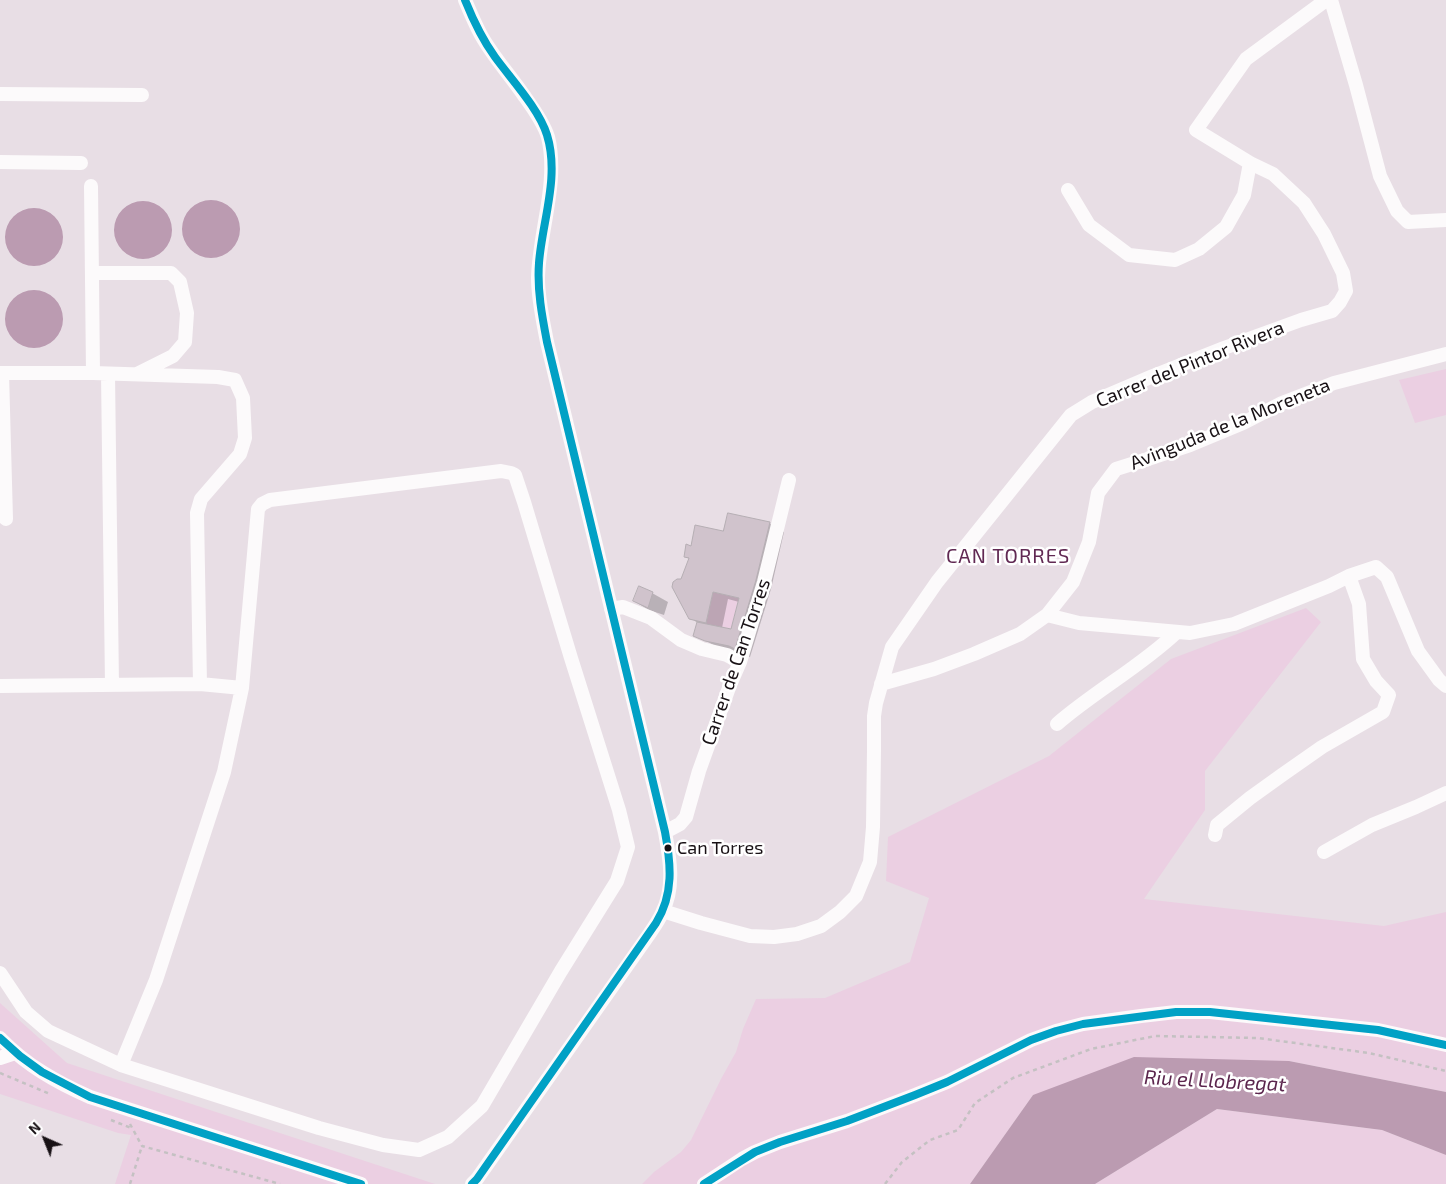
<!DOCTYPE html>
<html>
<head>
<meta charset="utf-8">
<style>
	body { margin:0 }
	#map { position:relative; width:1446px; height:1184px; overflow:hidden; background:#e8dee5; font-family:"Exo 2",sans-serif }
	canvas { display:block }
	.north { position:absolute; left:20px; top:1114px; width:50px; height:50px; -webkit-text-stroke:4px #fff; paint-order:stroke; rotate:316deg; font-size:14px; font-weight:700; line-height:20px; text-align:center; color:#181115 }
	.north::after { content:''; display:block; margin:auto; width:18px; height:22px; background:#181115; clip-path:polygon(50% 0,100% 100%,50% 72%,0 100%) }
</style>
</head>
<body>
<div id="map">
<canvas width="1446" height="1184"></canvas>
<div class="north">N</div>
</div>
<script>
const ctx = document.querySelector('canvas').getContext('2d');
ctx.lineJoin = 'round';
function fillPath(path, color) { ctx.fillStyle = color; ctx.fill(path, 'evenodd'); }
function strokePath(path, color, width, dash) { ctx.strokeStyle = color; ctx.lineWidth = width; ctx.lineCap = dash ? 'butt' : 'round'; ctx.setLineDash(dash || []); ctx.stroke(path); }
function write(font, color, halo, rows, align = 'center') {
  ctx.font = font + ' "Exo 2",sans-serif'; ctx.lineWidth = 5; ctx.setLineDash([]); ctx.textBaseline = 'middle'; ctx.strokeStyle = halo; ctx.fillStyle = color; for (const [text, x, y, turn = 0] of rows) {
    ctx.save(); ctx.translate(x, y); ctx.rotate((+turn || 0) * Math.PI / 180); ctx.textAlign = isNaN(turn) ? turn : align; if (halo) ctx.strokeText(text, 0, 0); ctx.fillText(text, 0, 0); ctx.restore();
  }
}
fillPath(new Path2D(`
	M1446,369v46l-31,8 -16,-43z
	M713,592l26,6 -8,31 -25,-5z
	M1306,608l15,14 -116,149v39l-61,89 240,27 62,-14v180l-157,-31 -256,34 -63,89h-328l12,-12 27,-20 10,-12 30,-61 15,-27 7,-23 13,-30 69,-1 85,-36 19,-64 -43,-17 2,-44 161,-81 122,-97z
	M0,1003l67,60 368,121h-320l16,-49 -13,-2 -118,-39z
	M1217,1109l165,21 64,25v29h-351z`), '#ebcfe2');
fillPath(new Path2D(`
	M182 229a29 29 0 1 1 58 0a29 29 0 1 1-58 0Z
	M114 230a29 29 0 1 1 58 0a29 29 0 1 1-58 0Z
	M5 237a29 29 0 1 1 58 0a29 29 0 1 1-58 0Z
	M5 319a29 29 0 1 1 58 0a29 29 0 1 1-58 0Z
	M1134,1057l155,4 157,31v63l-64,-25 -165,-21 -122,75h-125l63,-89z`), '#bb9bb1');
fillPath(new Path2D(`
	M769,523l15,9 -13,57 -21,68 -29,-8 -26,-14 3,-12 -8,-5 -8,-37 8,-22 -5,-2 7,-9 32,-16zM728,599l11,3 -7,28 -10,-2z
	M652,593l16,9 -4,13 -15,-5 -15,-9z`), '#0003');
const building = new Path2D(`
	M728,513l42,9 -14,58 -21,69 -6,-3 -24,-5 -12,-5 4,-14 34,7 8,-31 -26,-6 -7,31 -17,-4 -17,-32 1,-5 4,-3h4l8,-21 -5,-1 2,-13 5,2 4,-21 28,6z
	M639,586l14,6 -5,16 -15,-7z`);
fillPath(building, '#d0c3cc');
strokePath(building, '#b5aeb3', 1);
strokePath(new Path2D(`
	M0,1073l50,21
	M111,1120l20,8
	M130,1124l12,22 138,38
	M130,1184l12,-38
	M885,1184l17,-22 28,-22 28,-10 17,-27 38,-25 78,-29 64,-13 103,2 111,15 77,18`), '#c4c1c2', 2.5, [4, 4]);
strokePath(new Path2D(`
	M465,0c5,12 10,24 16,35 12,22 30,41 44,62 8,11 19,27 23,40 11,45 -9,95 -10,141 0,21 5,43 9,64l118,490c5,27 10,56 -3,81 -3,7 -8,14 -12,20l-173,246 -5,5
	M1331,0l25,85 24,91 17,35 11,11 38,-2
	M0,94l142,1
	M0,162l81,1
	M91,186l2,187
	M1068,190l21,35 40,30 46,5 24,-11 27,-22 18,-32 6,-32
	M92,273h79l9,9 7,31 -2,29 -12,14 -36,18
	M0,373h93l125,4 17,3 8,18 2,40 -5,16 -39,45 -4,14 3,171
	M2,373l4,146
	M108,374l4,311
	M611,609l12,-2 28,11 30,22 21,9 25,6 13,7
	M1047,615l32,8 111,10 44,-9 95,-38 20,-10 27,-9 11,10 31,74 21,29 7,6
	M881,684l53,-15 40,-15 46,-20 27,-19 26,-33 16,-40 9,-49 18,-24 35,-11 39,-13 53,-22 39,-20 52,-20 112,-29
	M0,686l200,-2 42,4 -18,84 -68,208 -35,85
	M1057,724c38,-33 83,-57 120,-92
	M665,832l15,-8 6,-7 13,-46 31,-86 10,-23 24,-80 25,-102
	M1215,835l2,-10 33,-27 32,-23 40,-28 61,-35 6,-17 -13,-14 -13,-22 -4,-55 -10,-28
	M1324,852l48,-27 44,-18 30,-14
	M663,911l38,12 49,13 24,1 23,-3 24,-8 19,-14 16,-16 14,-34 3,-35 1,-77v-34l2,-13 16,-56 45,-65 134,-167 21,-13 61,-26 71,-28 77,-28 31,-9 8,-9 6,-11 -3,-18 -19,-39 -20,-31 -31,-29 -23,-11 -54,-33 50,-71 80,-59
	M0,973l26,39 22,19 73,34 198,63 64,17 36,5 29,-13 34,-31 79,-135 56,-90 11,-34 -9,-37 -48,-152 -47,-156 -9,-27 -4,-2 -10,-2 -231,29 -8,4 -4,5 -16,179
	M0,1038c26,27 56,44 90,59l271,87
	M0,1058l15,-5
	M704,1184l38,-25 13,-7 25,-10 67,-21 68,-26 32,-13 84,-42 25,-9 27,-7 58,-8 35,-4h34l168,18 68,15`), '#fcfafb', 14);
strokePath(new Path2D(`
	M465,0c8,20 17,39 30,57 16,22 44,52 52,78 13,42 -5,87 -8,128 -2,27 3,53 8,79l118,490c6,32 9,62 -9,91l-179,256 -5,5
	M0,1038l20,18 22,16 48,25 271,87
	M704,1184l51,-32 25,-10 67,-21 68,-26 32,-13 84,-42 25,-9 27,-7 93,-12h34l168,18 68,15`), '#01a1c5', 8);
for (const [x, y, r, color] of [
	[668,848,4.5,"#181115"]
]) { const dot = new Path2D(); dot.arc(x, y, r, 0, 2 * Math.PI); ctx.fillStyle = color; ctx.fill(dot); strokePath(dot, '#fff', 2); }
write('18px', '#181115', '#fff', [
	["Can Torres",677,848]
], 'left');
write('19px', '#181115', '#fff', [
	["Carrer del Pintor Rivera",1190,364,-22],
	["Avinguda de la Moreneta",1230,424,-22],
	["Carrer de Can Torres",736,662,-71]
]);
ctx.letterSpacing = '1px';
write('20px', '#612953', '#fff', [
	["CAN TORRES",1008,556]
]);
ctx.letterSpacing = '0px';
write('italic 20px', '#5b254d', '#fff', [
	["Riu el Llobregat",1215,1081,3]
]);
</script>
</body>
</html>
